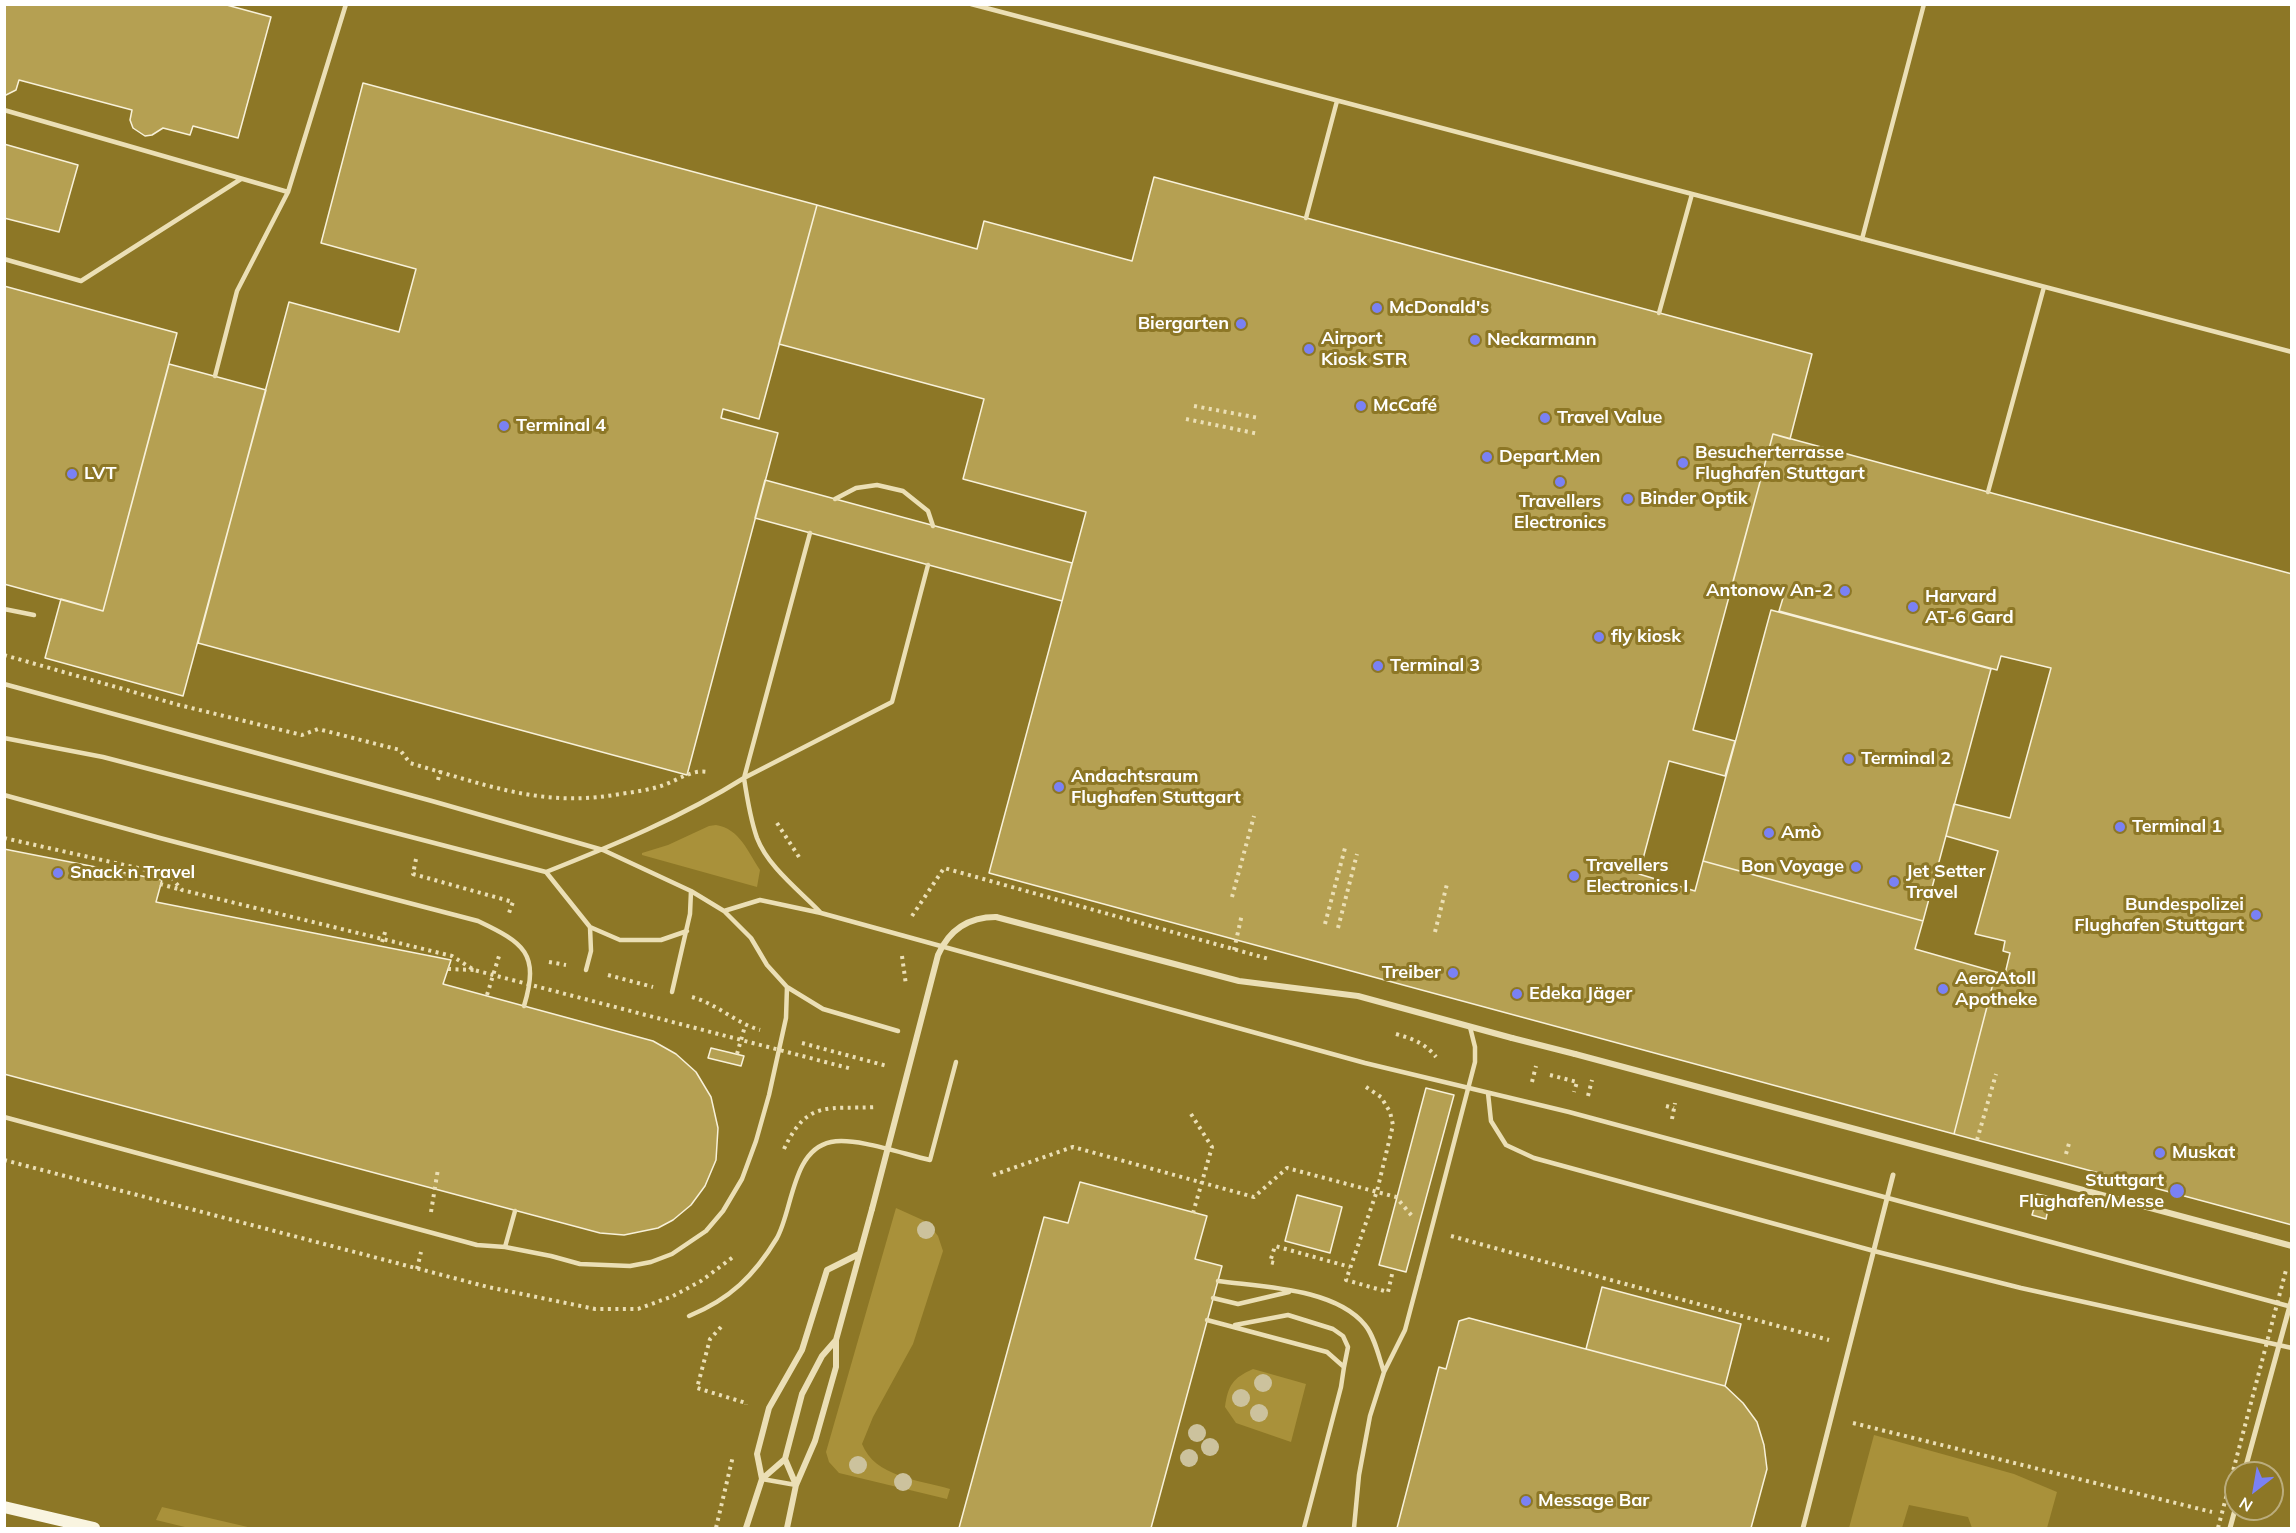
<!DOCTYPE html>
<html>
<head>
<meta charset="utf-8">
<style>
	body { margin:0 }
	#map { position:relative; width:2296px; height:1533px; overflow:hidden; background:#8d7726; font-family:Mulish,sans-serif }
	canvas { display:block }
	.frame { position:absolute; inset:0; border:6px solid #fff; pointer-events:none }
	.north { position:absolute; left:2224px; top:1461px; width:60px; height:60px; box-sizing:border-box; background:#8d7726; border:2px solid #bbad7d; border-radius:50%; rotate:211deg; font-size:16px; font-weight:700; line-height:24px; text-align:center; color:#fff }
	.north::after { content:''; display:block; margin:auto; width:21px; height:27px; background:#7a81f4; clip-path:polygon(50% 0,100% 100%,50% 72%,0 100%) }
</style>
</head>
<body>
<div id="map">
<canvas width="2296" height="1533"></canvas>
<div class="frame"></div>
<div class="north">N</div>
</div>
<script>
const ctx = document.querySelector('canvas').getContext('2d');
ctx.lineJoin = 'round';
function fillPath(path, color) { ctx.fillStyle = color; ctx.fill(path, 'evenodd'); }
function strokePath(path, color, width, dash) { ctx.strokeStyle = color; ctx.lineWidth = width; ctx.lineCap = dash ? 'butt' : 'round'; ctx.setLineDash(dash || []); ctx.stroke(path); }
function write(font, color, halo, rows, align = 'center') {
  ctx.font = font + ' Mulish,sans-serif'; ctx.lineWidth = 6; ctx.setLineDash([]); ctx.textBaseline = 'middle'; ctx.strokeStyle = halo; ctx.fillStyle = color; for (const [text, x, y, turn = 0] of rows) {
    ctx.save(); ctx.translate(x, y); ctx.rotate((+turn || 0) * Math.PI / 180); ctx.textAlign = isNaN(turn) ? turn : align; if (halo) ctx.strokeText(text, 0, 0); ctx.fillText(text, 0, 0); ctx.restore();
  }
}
fillPath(new Path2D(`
	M716,825c24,4 32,27 44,45l-3,17 -115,-32v-2l26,-8 41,-19z
	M896,1208l31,14 11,14 5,15 -30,93 -40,73 -11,27c13,33 57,36 88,45l-3,10 -108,-26 -10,-11 -3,-10z
	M1253,1369l53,15 -15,58 -55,-19 -11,-16c3,-22 8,-29 28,-38z
	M1874,1435l140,39 43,18 -10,36h-75l-4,-11 -59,-12 -7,23h-53z
	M162,1507l90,21h-63l-33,-8z`), '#a9913a');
const building = new Path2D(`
	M4,4h219l48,13 -33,121 -45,-12 -3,9 -27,-7 -11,7 -7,1 -12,-8 -3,-8 2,-10 -113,-30 -3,10 -12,6z
	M363,83l454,122 -58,214 -36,-10 -2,9 57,15 -91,342 -489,-132 91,-341 110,30 17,-63 -95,-26z
	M4,144l74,21 -19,67 -55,-14z
	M1154,177l658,177 -22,85 -17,-5 -80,296 42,11 -10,35 -56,-15 -30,113 56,17 8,-30 220,60 -8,28 81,23 -42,162 -965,-261 97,-361 -123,-33 21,-80 -205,-55 38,-139 160,44 7,-28 148,40z
	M4,286l173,47 -74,278 -99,-27z
	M169,364l97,26 -83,306 -138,-38 16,-59 42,12z
	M1773,434l519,140v651l-338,-91 42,-162 9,2 5,-21 -7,-2 2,-10 -30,-7 23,-83 -52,-15 8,-32 56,14 41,-150 -50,-12 -4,14 -218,-59 4,-13 -51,-13z
	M765,480l307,83 -10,38 -307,-83z
	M1771,610l220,59 -68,252 -220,-60z
	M4,849l158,31 -6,22 295,58 -8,24 210,57 23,13 20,18 15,25 7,31 -2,32 -11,26 -14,19 -18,15 -15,8 -34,7 -24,-2 -596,-159z
	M711,1048l33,8 -3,10 -33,-8z
	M1426,1088l28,7 -48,177 -27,-7z
	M1080,1182l127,34 -12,43 27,7 -71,262h-192l85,-311 24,6z
	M2037,1194l14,3 -2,11 -14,-4z
	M1297,1195l45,12 -12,46 -45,-12z
	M2035,1205l13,4 -2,10 -14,-4z
	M1602,1287l139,37 -16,62 -139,-37z
	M1469,1318l256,68 18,17 14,19 7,23 3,24 -16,59h-354l42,-161 7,2 13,-48z`);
fillPath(building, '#b5a052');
strokePath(building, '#f8f1d9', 1.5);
strokePath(new Path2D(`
	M1194,406l65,12
	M1186,419l73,15
	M4,655l175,50 123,30 16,-6 82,21 10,13 30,9
	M438,780l2,-8c64,19 113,34 180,22 14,-2 28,-4 41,-8 16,-5 30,-17 47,-14
	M777,823l22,34
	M416,859l-3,15 100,28 -4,11
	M1232,897l22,-81
	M912,916l32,-48 325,91
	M1325,924l20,-76
	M1338,928l19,-74
	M1435,932l12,-48
	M382,942l4,-13
	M1234,950l8,-36
	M902,956l4,29
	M549,962l17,3
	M448,969l26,1
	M608,975l45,12
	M487,995l12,-39
	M692,997c25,7 44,26 68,33
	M1396,1034c17,5 29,9 40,23
	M802,1043l85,23
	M737,1054l8,-28
	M1550,1075l27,7 -3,10
	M1532,1082l4,-16
	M1366,1087l15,10 9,15 3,13 -16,66 -31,89 42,12 5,-22
	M1588,1096l4,-16
	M1666,1106l8,2
	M1191,1114l21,33 -19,66
	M1672,1119l3,-16
	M1977,1140l19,-66
	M784,1149c24,-51 45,-39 93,-42
	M2066,1154l4,-14
	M4,1160l484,127 107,22h43l35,-13 28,-15 32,-24
	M993,1175l80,-28 181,50 33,-29 109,29 16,19
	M431,1212l7,-43
	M1451,1236l378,104
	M1274,1263l-4,-1 5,-16 75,21
	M417,1269l4,-17
	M721,1327l-11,12 -13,49 49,15v2
	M1853,1423l359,89
	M716,1528l17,-72`), '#ebdfb5', 4, [3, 4.5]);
strokePath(new Path2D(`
	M971,4l1321,348
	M4,110l284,82
	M1306,218l31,-117
	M1862,239l62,-235
	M4,259l77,22 160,-102
	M1659,313l33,-119
	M215,376l22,-85 51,-99 58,-188
	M1988,492l56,-205
	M835,499l21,-11 21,-3 26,6 25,20 5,15
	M810,533l-66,245 148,-76 36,-137
	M4,609l30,6
	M4,684l428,117 171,49 88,41 33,20 27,27 16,27 20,22 36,22 75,22
	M4,738l99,19 443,115 44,55 1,24 -5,19
	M4,795l156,43 318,83c46,22 62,32 46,85
	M546,872c68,-27 136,-55 198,-94 3,20 6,40 13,60 11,29 43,53 64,75
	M724,911l36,-11 61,13 544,150 204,49 723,195
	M590,927l30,13h41l26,-9
	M672,992l18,-78 1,-23
	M1488,1093l3,28 15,24 28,13 340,93 147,37 271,60
	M4,1117l473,128 28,2 46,9 29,8 50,2 21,-4 21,-8 34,-23 17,-20 19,-32 14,-38 13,-46 17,-77 1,-31
	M505,1247l10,-36
	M1218,1281c44,6 117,7 147,44 10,12 14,33 19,47
	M1213,1298l25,6 51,-12
	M689,1316c41,-17 65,-40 88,-78 16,-29 15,-88 54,-96 25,-5 72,12 99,18l26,-98
	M1207,1320l120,32 17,15 -3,20 -37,141
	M1235,1325l53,-10 45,14 10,7 5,11 -4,20
	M762,1479l34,6
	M1354,1528l5,-53 11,-59 14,-44 21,-42 14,-53`), '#ebdfb5', 4.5);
strokePath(new Path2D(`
	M2244,1473l48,-175
	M1803,1528l90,-353
	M2230,1528l6,-22`), '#ebdfb5', 5);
strokePath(new Path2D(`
	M996,917l243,64 119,15 154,42
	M1575,1054l680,182
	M785,1459l11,26
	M762,1479l23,-20 17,-65 20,-38 14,-16
	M746,1528l16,-49 -5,-25 12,-46 33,-58 25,-80 32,-16
	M787,1528l9,-43 19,-44 21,-74v-27l36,-131`), '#ebdfb5', 6);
strokePath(new Path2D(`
	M4,1507l90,21`), '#f9f4e0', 12);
strokePath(new Path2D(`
	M4,838l165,37 13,15 270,66 22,14 378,99
	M160,884l22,6
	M2218,1528l68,-258`), '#ebdfb5', 4, [3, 4.5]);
strokePath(new Path2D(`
	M1419,1277l56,-215v-15l-5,-20`), '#ebdfb5', 4.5);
strokePath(new Path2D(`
	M1512,1038l63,16
	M872,1209l66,-254c11,-25 31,-38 58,-38
	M2255,1236l37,10`), '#ebdfb5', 6);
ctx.fillStyle = '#ccc29d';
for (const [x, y] of [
	[926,1230],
	[1263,1383],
	[1241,1398],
	[1259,1413],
	[1197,1433],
	[1210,1447],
	[1189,1458],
	[858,1465],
	[903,1482]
]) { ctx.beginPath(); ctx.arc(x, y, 9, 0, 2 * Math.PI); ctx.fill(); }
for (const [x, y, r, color] of [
	[1377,308,6,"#7a81f4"],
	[1241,324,6,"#7a81f4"],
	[1475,340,6,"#7a81f4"],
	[1309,349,6,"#7a81f4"],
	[1361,406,6,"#7a81f4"],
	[1545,418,6,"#7a81f4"],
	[504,426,6,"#7a81f4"],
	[1487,457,6,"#7a81f4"],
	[1683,463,6,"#7a81f4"],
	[72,474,6,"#7a81f4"],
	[1560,482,6,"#7a81f4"],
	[1628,499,6,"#7a81f4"],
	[1845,591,6,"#7a81f4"],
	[1913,607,6,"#7a81f4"],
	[1599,637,6,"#7a81f4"],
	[1378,666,6,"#7a81f4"],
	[1849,759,6,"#7a81f4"],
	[1059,787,6,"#7a81f4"],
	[2120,827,6,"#7a81f4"],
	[1769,833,6,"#7a81f4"],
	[1856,867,6,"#7a81f4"],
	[58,873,6,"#7a81f4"],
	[1574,876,6,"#7a81f4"],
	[1894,882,6,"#7a81f4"],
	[2256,915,6,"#7a81f4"],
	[1453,973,6,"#7a81f4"],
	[1943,989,6,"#7a81f4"],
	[1517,994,6,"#7a81f4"],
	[2160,1153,6,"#7a81f4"],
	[2177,1191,8,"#7a81f4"],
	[1526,1501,6,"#7a81f4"]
]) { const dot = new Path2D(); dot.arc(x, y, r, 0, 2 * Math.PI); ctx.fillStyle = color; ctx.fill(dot); strokePath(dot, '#8d7726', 2); }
write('bold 18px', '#fff', '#8d7726', [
	["McDonald's",1389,308],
	["Biergarten",1229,324,"right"],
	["Airport",1321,339],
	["Kiosk STR",1321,360],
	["Neckarmann",1487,340],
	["McCafé",1373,406],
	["Travel Value",1557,418],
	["Terminal 4",516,426],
	["Besucherterrasse",1695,453],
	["Flughafen Stuttgart",1695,474],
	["Depart.Men",1499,457],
	["LVT",84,474],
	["Binder Optik",1640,499],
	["Travellers",1560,502,"center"],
	["Electronics",1560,523,"center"],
	["Antonow An-2",1833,591,"right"],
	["Harvard",1925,597],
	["AT-6 Gard",1925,618],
	["fly kiosk",1611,637],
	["Terminal 3",1390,666],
	["Terminal 2",1861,759],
	["Andachtsraum",1071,777],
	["Flughafen Stuttgart",1071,798],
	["Terminal 1",2132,827],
	["Amò",1781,833],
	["Travellers",1586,866],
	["Electronics I",1586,887],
	["Bon Voyage",1844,867,"right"],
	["Jet Setter",1906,872],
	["Travel",1906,893],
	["Snack n Travel",70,873],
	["Bundespolizei",2244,905,"right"],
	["Flughafen Stuttgart",2244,926,"right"],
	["Treiber",1441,973,"right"],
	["AeroAtoll",1955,979],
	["Apotheke",1955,1000],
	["Edeka Jäger",1529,994],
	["Muskat",2172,1153],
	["Stuttgart",2164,1181,"right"],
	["Flughafen/Messe",2164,1202,"right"],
	["Message Bar",1538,1501]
], 'left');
</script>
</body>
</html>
